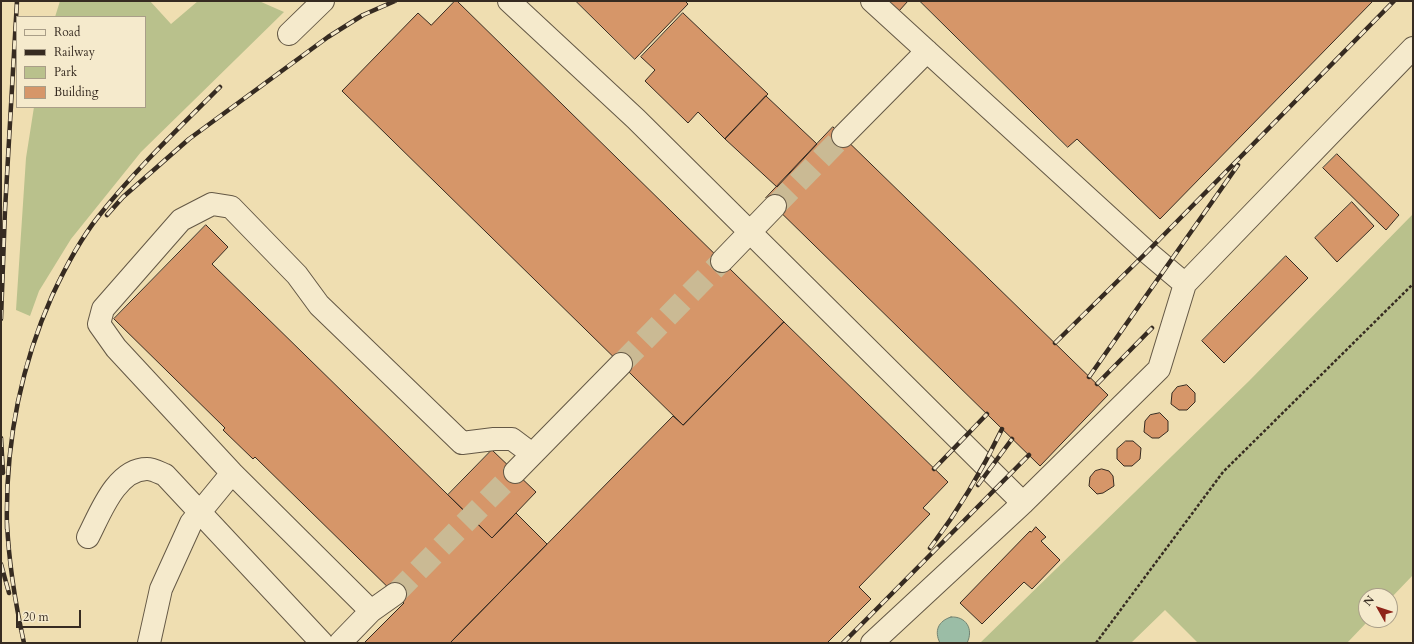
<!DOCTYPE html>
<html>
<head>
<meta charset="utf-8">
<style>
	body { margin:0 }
	#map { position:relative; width:1414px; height:644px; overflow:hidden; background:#efdeb1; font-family:Cardo,serif }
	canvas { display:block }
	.frame { position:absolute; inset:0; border:2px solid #362b21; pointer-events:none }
	.legend { position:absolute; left:16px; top:16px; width:130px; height:92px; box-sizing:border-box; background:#f5eacc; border:1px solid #a99e88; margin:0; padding:5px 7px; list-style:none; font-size:12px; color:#362b21 }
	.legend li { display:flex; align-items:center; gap:8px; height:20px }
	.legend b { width:20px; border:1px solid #a99e88 }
	.north { position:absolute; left:1358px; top:588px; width:40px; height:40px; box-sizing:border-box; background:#f5eacc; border:1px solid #a99e88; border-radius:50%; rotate:309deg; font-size:11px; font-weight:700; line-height:16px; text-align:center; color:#362b21 }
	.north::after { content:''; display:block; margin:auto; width:14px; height:18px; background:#8f2418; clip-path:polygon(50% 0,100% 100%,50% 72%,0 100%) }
	.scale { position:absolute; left:16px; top:610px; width:65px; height:18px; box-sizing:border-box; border:2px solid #362b21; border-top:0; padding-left:5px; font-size:12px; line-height:14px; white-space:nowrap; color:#362b21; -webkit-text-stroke:3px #f5eacc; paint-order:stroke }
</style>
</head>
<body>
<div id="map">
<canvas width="1414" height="644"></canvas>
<div class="frame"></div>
<ul class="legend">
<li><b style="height:5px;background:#f5eacc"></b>Road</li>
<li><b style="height:5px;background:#362b21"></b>Railway</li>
<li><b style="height:11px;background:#b9c18c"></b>Park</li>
<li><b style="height:11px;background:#d69669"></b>Building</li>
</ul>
<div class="north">N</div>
<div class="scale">20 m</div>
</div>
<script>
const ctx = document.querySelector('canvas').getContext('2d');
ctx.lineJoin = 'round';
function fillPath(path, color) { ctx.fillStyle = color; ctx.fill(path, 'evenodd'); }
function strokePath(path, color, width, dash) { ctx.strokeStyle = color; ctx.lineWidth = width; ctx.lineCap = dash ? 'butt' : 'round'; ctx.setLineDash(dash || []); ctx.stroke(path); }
fillPath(new Path2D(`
	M60,1h90l21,23 27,-23h61l25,11 -143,140 -70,87 -32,52 -9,25 -14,-6 10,-152 8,-51h111v-90h-90z
	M1413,214v361l-23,24v-3h-24v24h3l-22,23h-149l-33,-33 -34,33h-151l269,-262z`), '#b9c18c');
const water = new Path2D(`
	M951,617c15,-1 23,12 16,26h-27c-6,-12 -2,-22 11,-26z`);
fillPath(water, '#9bbda6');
strokePath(water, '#738371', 1);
const building = new Path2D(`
	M455,1h2l327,321 -101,103 -341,-334 76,-78 13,12z
	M576,1h109l3,3 -53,55z
	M889,1h19l-9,10z
	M920,1h453l-213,218 -83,-80 -9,8z
	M683,13l85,81 -43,45 -27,-27 -10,11 -43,-42 10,-11 -14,-13z
	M766,96l51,48 -40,43 -52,-48z
	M833,127l275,268 -68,71 -274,-268z
	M1337,154l62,61 -13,15 -63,-62z
	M1352,202l22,24 -37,36 -22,-24z
	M206,225l22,22 -16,17 280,274 24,-25 31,31 -97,99h-86l40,-40 -149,-146 -2,2 -30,-29 2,-2 -111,-109z
	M1286,256l22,22 -84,85 -22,-22z
	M784,322l164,160 -25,26 7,6 -71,73 12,12 -44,44h-377l223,-227 10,9z
	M1187,385l8,8v9l-8,8h-8l-8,-6 1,-11 5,-6z
	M1160,413l8,8v10l-9,7h-7l-8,-6 1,-11 5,-6z
	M1126,441h7l8,7 -1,11 -8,7h-8l-7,-7v-10z
	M492,450l44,42 -44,46 -44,-43z
	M1102,469l7,2 4,5 1,10 -11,7 -6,1 -8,-8 1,-9 5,-6z
	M1036,527l10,10 -5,4 19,19 -28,29 -8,-7 -42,42 -22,-21 70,-72 1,1z`);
fillPath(building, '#d69669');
strokePath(building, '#362b21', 1);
strokePath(new Path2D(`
	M775,206l68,-70
	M621,364l101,-103
	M395,594l120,-122`), '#caba94', 22, [22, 11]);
const minor = new Path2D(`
	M509,1l127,118 387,384
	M872,1l275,251 38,32
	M289,34l34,-33
	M843,136l84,-85
	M722,261l53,-55
	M515,472l106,-108
	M88,537c12,-23 28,-68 59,-68 6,0 13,4 18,6l157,168
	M371,611l-139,-138 -116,-125 -17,-24 4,-15 78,-89 31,-16 19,3 66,68 22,30 143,138 32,-4h18l20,15
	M149,643l12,-54 30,-66 41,-50
	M340,643l31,-32 24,-17
	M872,643l151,-140 136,-134 26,-85 228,-236`);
strokePath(minor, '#645845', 24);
strokePath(new Path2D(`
	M1096,643l127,-171 190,-188`), '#362b21', 2.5, [3, 2]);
strokePath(minor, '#f5eacc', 22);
const rail = new Path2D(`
	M107,215l16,-18 66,-58 139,-102 35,-22 32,-14
	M1,319l4,-109 12,-209
	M1055,343l92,-91 247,-251
	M1089,377l149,-212
	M1097,384l55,-56
	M1,438l2,35
	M934,469l53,-55
	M978,485l34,-46
	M7,523c2,42 8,79 17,120
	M7,529c-2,-82 12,-159 45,-233 13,-28 27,-55 46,-79 37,-47 80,-88 122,-130
	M930,548c28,-37 52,-77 72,-119
	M1,564l8,29
	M843,643l186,-188`);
strokePath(rail, '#362b21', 4.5);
strokePath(rail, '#f5eacc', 3, [9]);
</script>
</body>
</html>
